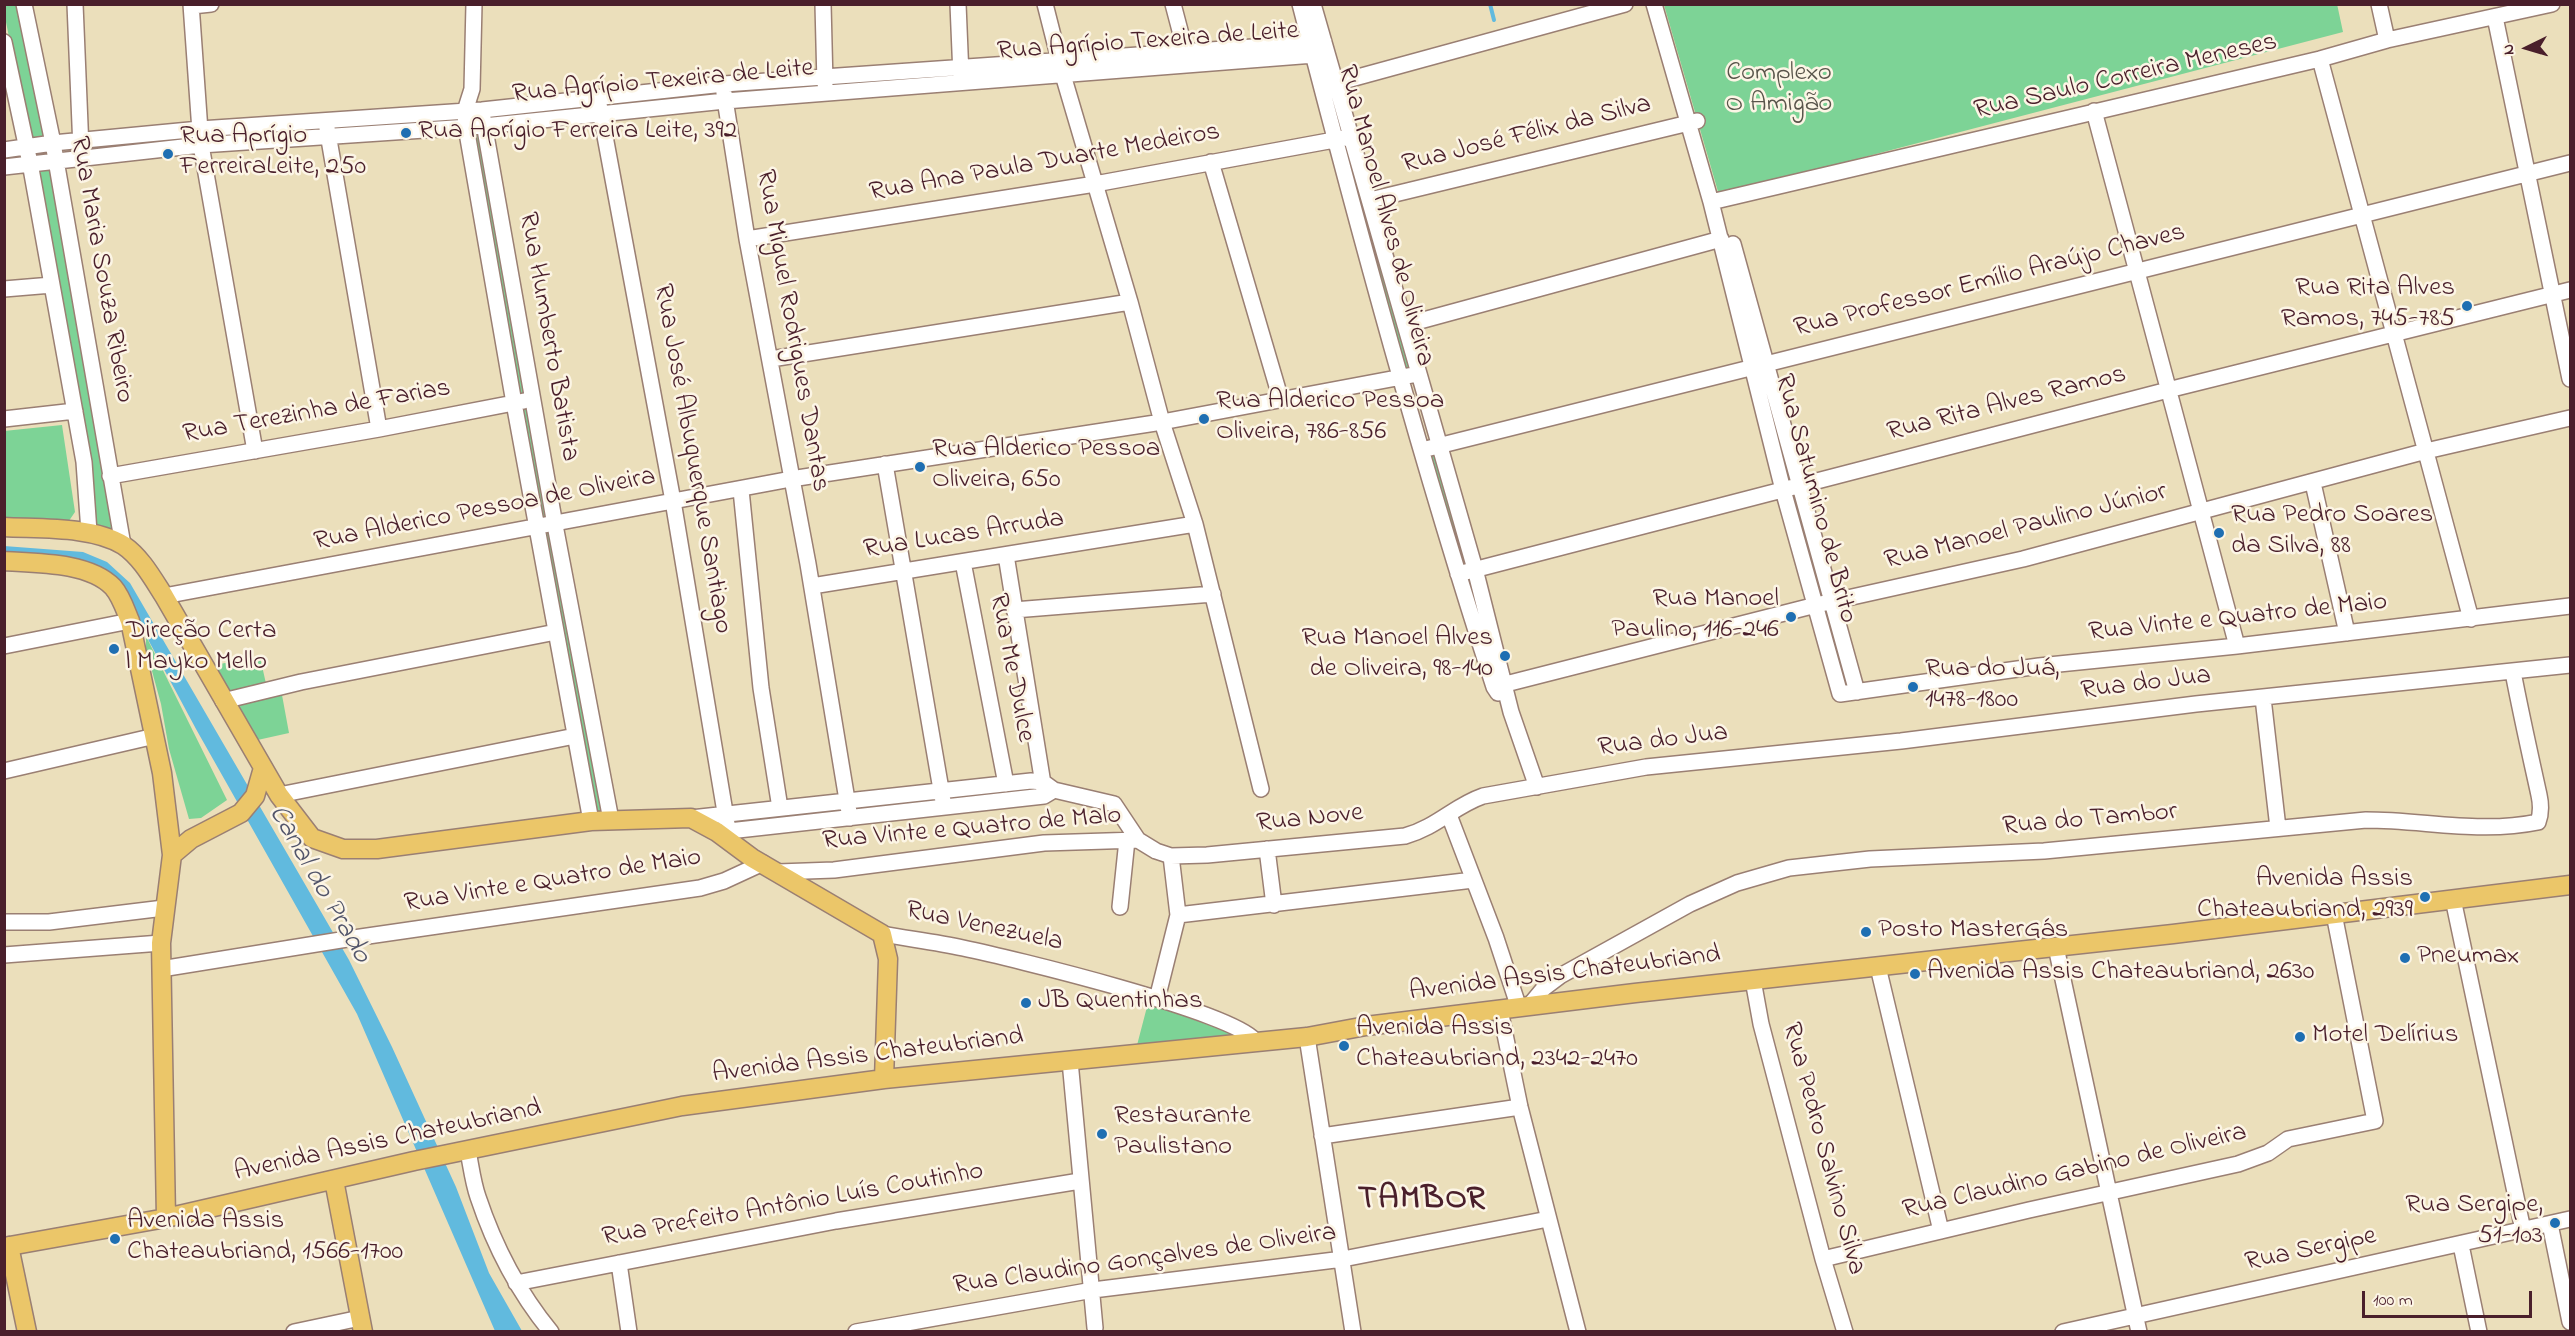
<!DOCTYPE html>
<html>
<head>
<meta charset="utf-8">
<style>
	body { margin:0 }
	#map { position:relative; width:2575px; height:1336px; overflow:hidden; background:#ebdfbb; font-family:"Indie Flower",sans-serif }
	canvas { display:block }
	.frame { position:absolute; inset:0; border:6px solid #4a1f2b; pointer-events:none }
	.north { position:absolute; left:2497px; top:18px; width:60px; height:60px; -webkit-text-stroke:4px #fcf5e5; paint-order:stroke; rotate:265deg; font-size:16px; font-weight:700; line-height:24px; text-align:center; color:#4a1f2b }
	.north::after { content:''; display:block; margin:auto; width:21px; height:27px; background:#4a1f2b; clip-path:polygon(50% 0,100% 100%,50% 72%,0 100%) }
	.scale { position:absolute; left:2362px; top:1291px; width:170px; height:27px; box-sizing:border-box; border:3px solid #4a1f2b; border-top:0; padding-left:8px; font-size:18px; line-height:21px; white-space:nowrap; color:#4a1f2b; -webkit-text-stroke:4px #fcf5e5; paint-order:stroke }
</style>
</head>
<body>
<div id="map">
<canvas width="2575" height="1336"></canvas>
<div class="frame"></div>
<div class="north">N</div>
<div class="scale">100 m</div>
</div>
<script>
const ctx = document.querySelector('canvas').getContext('2d');
ctx.lineJoin = 'round';
function fillPath(path, color) { ctx.fillStyle = color; ctx.fill(path, 'evenodd'); }
function strokePath(path, color, width, dash) { ctx.strokeStyle = color; ctx.lineWidth = width; ctx.lineCap = dash ? 'butt' : 'round'; ctx.setLineDash(dash || []); ctx.stroke(path); }
function write(font, color, halo, rows, align = 'center') {
  ctx.font = font + ' "Indie Flower",sans-serif'; ctx.lineWidth = 5; ctx.setLineDash([]); ctx.textBaseline = 'middle'; ctx.strokeStyle = halo; ctx.fillStyle = color; for (const [text, x, y, turn = 0] of rows) {
    ctx.save(); ctx.translate(x, y); ctx.rotate((+turn || 0) * Math.PI / 180); ctx.textAlign = isNaN(turn) ? turn : align; if (halo) ctx.strokeText(text, 0, 0); ctx.fillText(text, 0, 0); ctx.restore();
  }
}
fillPath(new Path2D(`
	M2337,4l6,28 -624,163 -55,-190z
	M4,5h15l28,133 -17,4 -25,-125z
	M482,130l47,266 -12,3 -47,-267z
	M1349,139l65,232 -11,3 -64,-232z
	M52,166l67,375 -25,-10 -2,-63 -57,-301z
	M529,402l22,119 -10,1 -23,-117z
	M62,425l13,87 -13,19 -57,1 -1,-101z
	M1438,449l34,119 -12,3 -34,-118z
	M553,528l53,290h-13l-51,-287z
	M146,636l81,164 -26,18 -12,1 -20,-70 -8,-45 -15,-55z
	M260,657l9,40 13,-2 7,38 -45,10 -42,-76z
	M1148,1003l85,31 -97,15z`), '#7dd396');
fillPath(new Path2D(`
	M4,546l79,6 24,10 23,21 219,377 43,87 64,140 33,86 33,58h-27l-138,-317 -161,-285 -60,-112 -30,-42 -101,-17z`), '#61bade');
strokePath(new Path2D(`
	M1490,4l4,16`), '#61bade', 4);
const minor = new Path2D(`
	M24,4l29,139 70,402
	M75,4l6,145
	M191,4l10,141 54,306
	M474,4l-2,85 -7,22 1,16 48,276 77,418
	M823,4l2,80
	M958,4l3,72
	M1045,4l18,71 67,227 32,120 33,102 66,265
	M1173,4l15,57
	M1300,4c59,229 121,458 194,683l4,6
	M1313,4l162,565 36,143 26,75
	M1654,4l57,198 72,288 57,204 199,-28 198,-20 333,-40
	M2379,4l8,36
	M192,6l19,-2
	M2495,17l75,362
	M4,42l26,121 54,299 5,70
	M2320,59l151,560
	M1336,83l289,-79
	M724,93l23,146 61,325 42,254
	M599,104l74,397 55,329
	M2094,111l143,535
	M483,118l72,407 56,295
	M327,128l52,301
	M4,150l49,-7 147,-14 282,-19 242,-26 600,-42
	M1211,162l70,238
	M4,167l197,-22 283,-19 241,-25 602,-47
	M1370,200l327,-79
	M1711,202l609,-143 67,-19 165,-36
	M747,239l348,-55 250,-46
	M1733,244l124,448
	M4,289l48,-4
	M1405,325l316,-86
	M771,359l359,-57
	M4,419l71,-8
	M1422,450l1148,-287
	M885,464l59,343
	M110,476l269,-47 145,-28
	M2313,483l34,150
	M741,490l20,198 19,120
	M1006,555l38,235
	M963,562l43,222
	M1458,574l710,-184 402,-100
	M812,586l383,-62
	M164,596l627,-117 371,-57 256,-48
	M1014,610l199,-16
	M4,646l126,-25
	M1494,687l322,-82 207,-46 403,-108 144,-33
	M2263,698l15,130
	M223,701l78,-19 255,-50
	M4,771l151,-35
	M279,795l296,-59
	M1449,815l47,123 23,70
	M691,818l340,-37 12,1 11,8 60,14 24,36 18,11 15,5 36,-1 198,-19c32,-9 49,-30 78,-40l163,-29 255,-26 295,-37 374,-39
	M720,832l324,-36 10,-6
	M1267,849l7,56
	M778,872l56,-2 210,-27 94,-3
	M2453,899l70,331
	M1120,907l7,-67
	M1178,915l295,-35
	M4,922h45l115,-14
	M882,934c27,5 54,8 81,14 44,9 275,65 292,93
	M2056,947l83,385
	M4,955l157,-12
	M1878,967l63,264
	M161,969l186,-30 353,-51 24,-7 39,-18
	M1753,980l8,44 62,235 22,73
	M1157,999l21,-84 -7,-59
	M1529,1006l15,-18 16,-12 130,-72 47,-21 52,-15 81,-9 174,-8 322,-31c58,0 114,14 172,2 3,-8 3,-18 1,-27 -9,-41 -18,-81 -26,-123
	M1500,1010l20,97 58,225
	M1307,1037l46,295
	M1070,1061l25,267
	M1322,1136l198,-29
	M468,1151c3,15 5,32 10,46 16,48 41,96 73,135
	M2550,1224l20,98
	M2461,1245l18,87
	M1823,1259l206,-49 209,-46 30,-11 20,-14 87,-18 -41,-207
	M619,1263l10,69
	M516,1283l320,-62 244,-40
	M294,1332l66,-14
	M856,1332l237,-42 250,-31 205,-40
	M2063,1332l507,-113`);
const major = new Path2D(`
	M4,527c36,2 88,-1 119,18 18,12 30,34 41,51l115,199 33,43 31,11h34l214,-28 100,-3 26,14 35,26 130,76 6,25 -4,120
	M4,561c32,2 85,1 109,26 8,9 12,22 17,34l32,152 10,82 -11,88 5,275
	M172,855l19,-16 50,-26 14,-17 8,-28
	M334,1180l29,152
	M9,1246l18,86
	M4,1247l162,-29 248,-57 268,-55 202,-27 423,-42 59,-11 269,-33 538,-59 397,-49`);
strokePath(minor, '#9a7f73', 18);
strokePath(major, '#9a7f73', 21);
strokePath(minor, '#fff', 15);
strokePath(major, '#ebc669', 18);
for (const [x, y, r, color] of [
	[406,133,6,"#1f6fb2"],
	[168,154,6,"#1f6fb2"],
	[2467,306,6,"#1f6fb2"],
	[1204,419,6,"#1f6fb2"],
	[920,467,6,"#1f6fb2"],
	[2219,533,6,"#1f6fb2"],
	[1791,617,6,"#1f6fb2"],
	[114,649,6,"#1f6fb2"],
	[1505,656,6,"#1f6fb2"],
	[1913,687,6,"#1f6fb2"],
	[2425,897,6,"#1f6fb2"],
	[1866,932,6,"#1f6fb2"],
	[2405,958,6,"#1f6fb2"],
	[1915,974,6,"#1f6fb2"],
	[1026,1003,6,"#1f6fb2"],
	[2300,1037,6,"#1f6fb2"],
	[1344,1046,6,"#1f6fb2"],
	[1102,1134,6,"#1f6fb2"],
	[2555,1223,6,"#1f6fb2"],
	[115,1239,6,"#1f6fb2"]
]) { const dot = new Path2D(); dot.arc(x, y, r, 0, 2 * Math.PI); ctx.fillStyle = color; ctx.fill(dot); strokePath(dot, '#fcf5e5', 2); }
write('27px', '#4a1f2b', '#fcf5e5', [
	["Rua Agrípio Texeira de Leite",1148,43,-4],
	["Rua Saulo Correira Meneses",2126,78,-13],
	["Rua Agrípio Texeira de Leite",663,83,-5],
	["Rua José Félix da Silva",1527,136,-14],
	["Rua Ana Paula Duarte Medeiros",1045,164,-10],
	["Rua Manoel Alves de Oliveira",1384,216,75],
	["Rua Maria Souza Ribeiro",100,270,80],
	["Rua Professor Emílio Araújo Chaves",1990,282,-14],
	["Rua Miguel Rodrigues Dantas",791,331,80],
	["Rua Humberto Batista",547,337,80],
	["Rua Rita Alves Ramos",2007,405,-14],
	["Rua Terezinha de Farias",317,413,-10],
	["Rua José Albuquerque Santiago",691,459,80],
	["Rua Satumino de Brito",1814,499,75],
	["Rua Alderico Pessoa de Oliveira",485,511,-11],
	["Rua Manoel Paulino Júnior",2026,528,-14],
	["Rua Lucas Arruda",964,536,-9],
	["Rua Vinte e Quatro de Maio",2238,619,-6],
	["Rua Me Dulce",1010,668,79],
	["Rua do Jua",2146,685,-7],
	["Rua do Jua",1663,742,-7],
	["Rua Nove",1310,820,-6],
	["Rua do Tambor",2090,821,-5],
	["Rua Vinte e Quatro de Malo",972,830,-5],
	["Rua Vinte e Quatro de Maio",553,882,-9],
	["Rua Venezuela",984,928,12],
	["Avenida Assis Chateubriand",1565,975,-7],
	["Avenida Assis Chateubriand",868,1057,-7],
	["Avenida Assis Chateubriand",388,1142,-12],
	["Rua Pedro Salvino Silva",1822,1149,75],
	["Rua Claudino Gabino de Oliveira",2075,1173,-13],
	["Rua Prefeito Antônio Luís Coutinho",793,1206,-10],
	["Rua Sergipe",2311,1251,-12],
	["Rua Claudino Gonçalves de Oliveira",1145,1261,-8]
]);
write('27px', '#59554b', '#fcf5e5', [
	["Complexo",1779,75],
	["O Amigão",1779,106]
]);
write('27px', '#4a1f2b', '#fcf5e5', [
	["Rua Aprígio Ferreira Leite, 392",418,133],
	["Rua Aprígio",180,138],
	["FerreiraLeite, 250",180,169],
	["Rua Rita Alves",2455,290,"right"],
	["Ramos, 745-785",2455,321,"right"],
	["Rua Alderico Pessoa",1216,403],
	["Oliveira, 786-856",1216,434],
	["Rua Alderico Pessoa",932,451],
	["Oliveira, 650",932,482],
	["Rua Pedro Soares",2231,517],
	["da Silva, 88",2231,548],
	["Rua Manoel",1779,601,"right"],
	["Paulino, 116-246",1779,632,"right"],
	["Direção Certa",126,633],
	["| Mayko Mello",126,664],
	["Rua Manoel Alves",1493,640,"right"],
	["de Oliveira, 98-140",1493,671,"right"],
	["Rua do Juá,",1925,671],
	["1478-1800",1925,702],
	["Avenida Assis",2413,881,"right"],
	["Chateaubriand, 2939",2413,912,"right"],
	["Posto MasterGás",1878,932],
	["Pneumax",2417,958],
	["Avenida Assis Chateaubriand, 2630",1927,974],
	["JB Quentinhas",1038,1003],
	["Avenida Assis",1356,1030],
	["Chateaubriand, 2342-2470",1356,1061],
	["Motel Delírius",2312,1037],
	["Restaurante",1114,1118],
	["Paulistano",1114,1149],
	["Rua Sergipe,",2543,1207,"right"],
	["51-103",2543,1238,"right"],
	["Avenida Assis",127,1223],
	["Chateaubriand, 1566-1700",127,1254]
], 'left');
write('italic 28px', '#52556a', '#fcf5e5', [
	["Canal do Prado",318,885,60]
]);
ctx.letterSpacing = '1.5px';
write('bold 33px', '#4a1f2b', '#fcf5e5', [
	["TAMBOR",1422,1202]
]);
ctx.letterSpacing = '0px';
</script>
</body>
</html>
